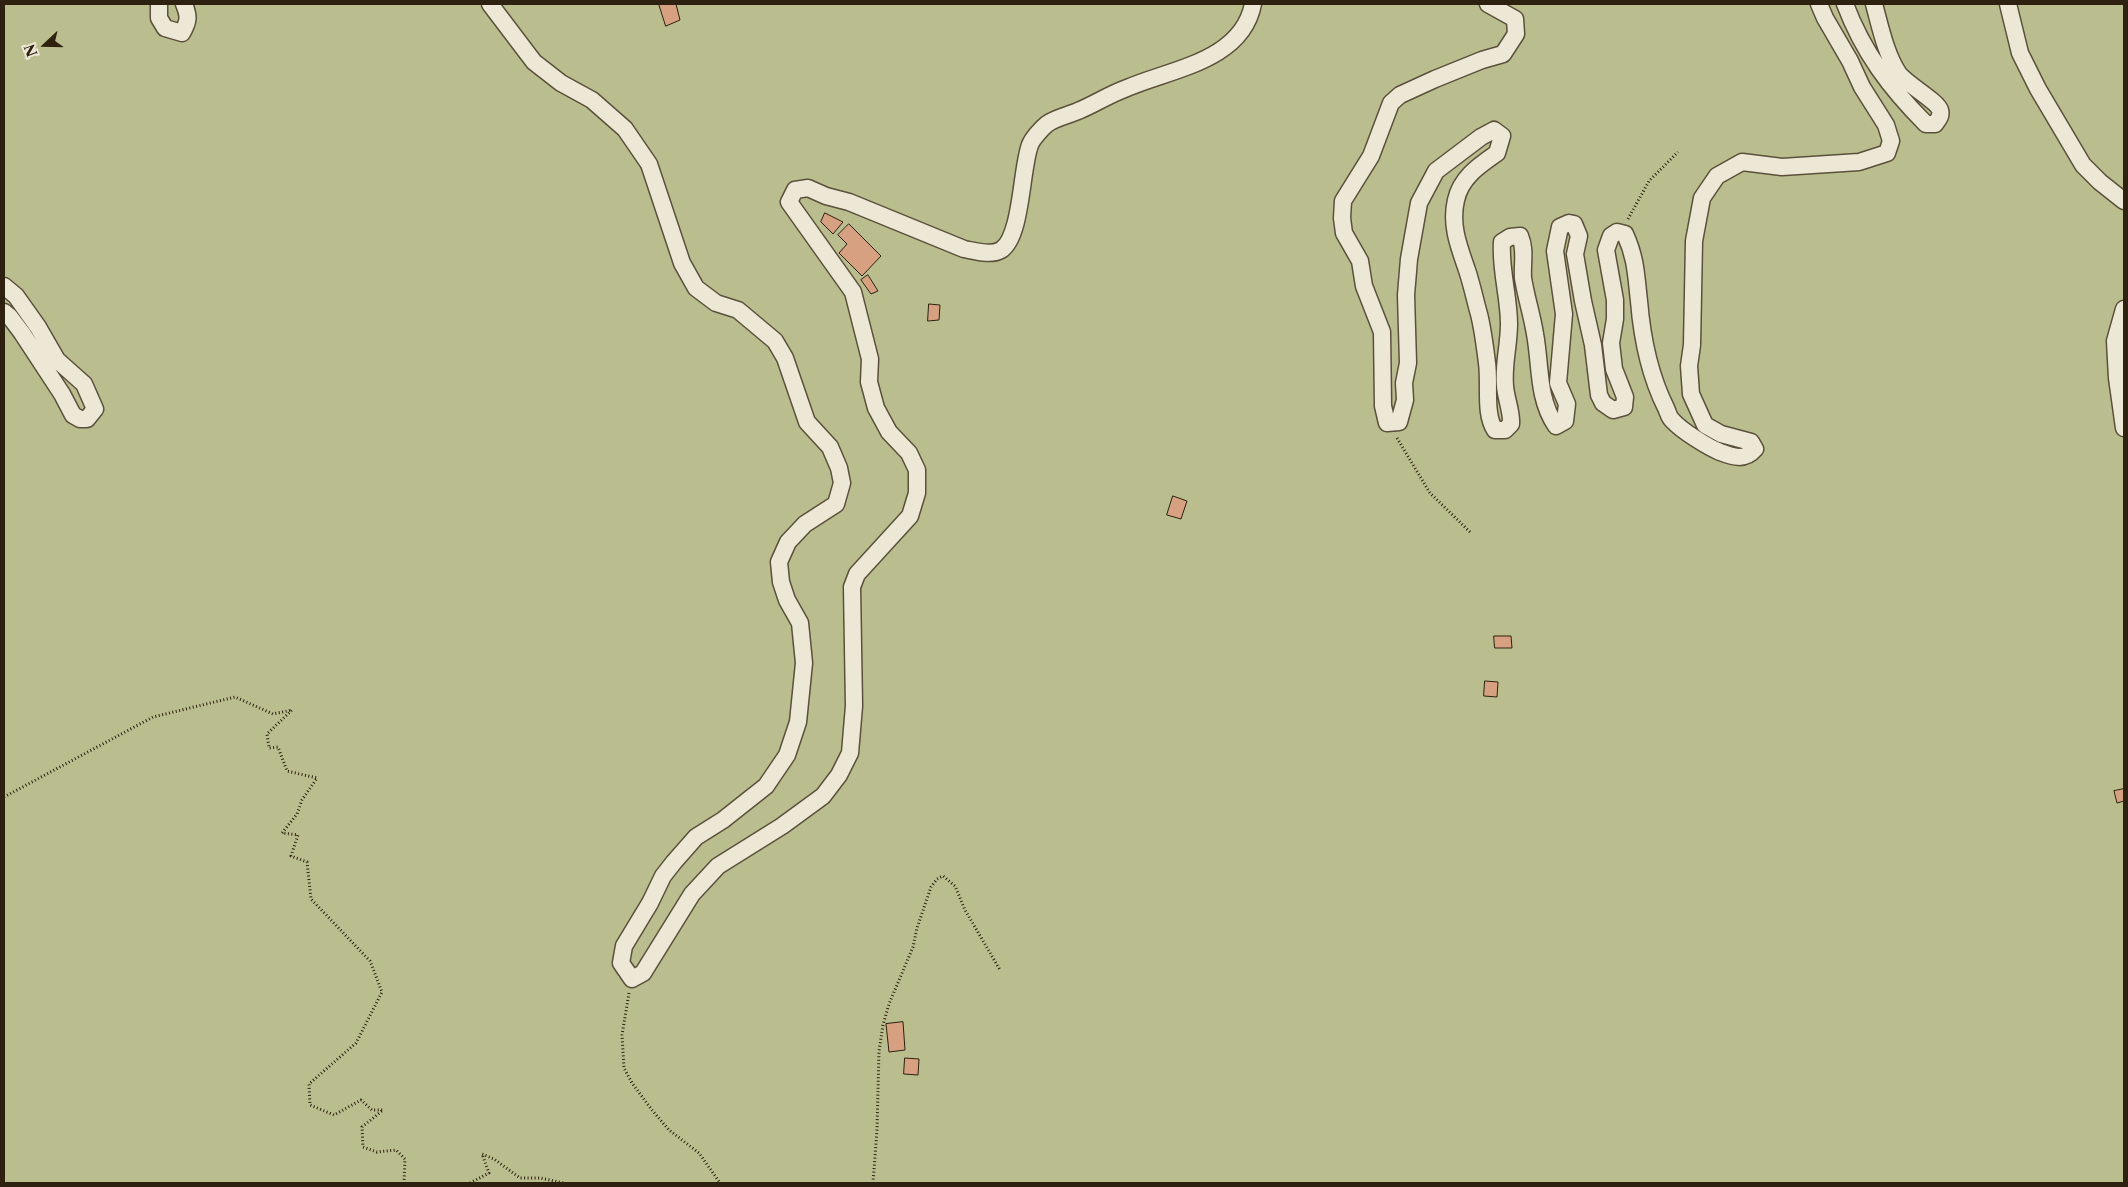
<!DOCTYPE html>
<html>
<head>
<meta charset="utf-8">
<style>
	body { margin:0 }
	#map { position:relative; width:2128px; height:1187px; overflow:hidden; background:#e3dbbf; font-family:"Libre Caslon Text",serif }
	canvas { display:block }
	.frame { position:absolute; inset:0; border:5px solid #2e210f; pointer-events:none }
	.north { position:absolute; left:20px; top:20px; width:50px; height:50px; -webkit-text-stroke:4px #ede8d5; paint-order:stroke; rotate:249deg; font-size:14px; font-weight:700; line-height:20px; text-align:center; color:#2e210f }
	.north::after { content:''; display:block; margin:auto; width:18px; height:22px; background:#2e210f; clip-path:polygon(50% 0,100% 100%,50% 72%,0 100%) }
</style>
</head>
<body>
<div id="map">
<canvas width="2128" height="1187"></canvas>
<div class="frame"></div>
<div class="north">N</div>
</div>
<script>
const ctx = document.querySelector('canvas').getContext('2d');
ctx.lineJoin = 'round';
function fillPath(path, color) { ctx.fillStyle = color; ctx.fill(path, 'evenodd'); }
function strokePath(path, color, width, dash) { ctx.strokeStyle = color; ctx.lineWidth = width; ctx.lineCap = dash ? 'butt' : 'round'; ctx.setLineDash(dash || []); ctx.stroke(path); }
fillPath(new Path2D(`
	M4,4h2120v1179h-2120z`), '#babe8e');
const building = new Path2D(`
	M659,4h17l4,16 -14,6z
	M825,213l18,9 -10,12 -12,-12z
	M849,224l32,32 -19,20 -23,-23 8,-9 -9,-9z
	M868,275l10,16 -7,3 -10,-14z
	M929,304l11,1 -1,15 -11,1z
	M1173,496l14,5 -6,18 -14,-4z
	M1494,636h17l1,12h-17z
	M1485,681l13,1 -1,15 -13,-1z
	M2124,789v12l-7,2 -3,-12z
	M903,1022l2,28 -16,2 -3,-28z
	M905,1058l14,1 -1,16 -14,-1z`);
fillPath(building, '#d7a181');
strokePath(building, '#2e210f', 1);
const street = new Path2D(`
	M159,4v14l6,10 17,5c7,-12 7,-17 2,-29
	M490,4l44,58 27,21 31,17 33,29 24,35 33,99 14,25 20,15 22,7 37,31 10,17 22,64 23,25 9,21 3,15 -6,21 -31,20 -17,18 -9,20 2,20 6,18 13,23 4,40 -6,59 -11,33 -21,31 -43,34 -27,17 -22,25 -11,14 -13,27 -26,43 -3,17 11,16 11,-6 49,-79 26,-28 64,-40 41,-30 16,-21 11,-22 4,-47 -2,-119 5,-13 53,-58 7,-23v-23l-8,-17 -20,-21 -13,-24 -7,-26 1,-23 -17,-67 -64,-90 6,-12 13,-2 18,8 23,6 115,47c11,2 27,7 37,1 21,-13 20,-82 29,-105 2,-6 12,-17 17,-21 8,-6 22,-9 31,-13 17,-7 32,-17 49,-23 44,-19 115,-27 126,-84
	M1488,4l27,15 1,15 -13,20 -21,6 -47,19 -35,16 -9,8 -20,53 -28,45 -1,17 2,15 16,28 4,25 18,46 1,74 4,17 12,-1 6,-22 -1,-17 4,-20 -2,-68 3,-36 10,-56 17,-32 45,-34 13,-7 8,6 -5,17c-17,12 -36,24 -41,47 -6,25 3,47 11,70 5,15 8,30 12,44 4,16 6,33 8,49 3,21 -3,51 8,67h10l6,-6c1,-12 -5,-25 -6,-38 -2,-21 4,-41 4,-62 0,-27 -9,-55 -7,-82l8,-5 10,-1c6,14 2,27 3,42 3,19 9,37 12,56 6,32 2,64 21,92l9,-5 2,-17 -9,-21 6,-69 -9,-63 5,-24 9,-4 5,1 5,12 -4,18 8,47 10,44 6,50 4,8 10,7 11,-3 1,-10 -11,-28 -3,-26 4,-24v-19l-9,-50 5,-14 6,-4 8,2c11,24 11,41 14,67 3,37 10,73 27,107 2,4 3,10 7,13 9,10 35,26 47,31 13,5 25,9 35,-3l-4,-7 -30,-8 -16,-9 -14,-31 -2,-28 3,-21 2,-104 8,-43 15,-22 25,-14 40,5 77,-5 28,-9 4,-12 -5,-16 -24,-38 -12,-26 -25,-43 -6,-14
	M1845,4c18,48 45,84 81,120h9c3,-4 7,-8 5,-14 -3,-9 -32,-25 -41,-36 -13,-19 -19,-48 -25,-70
	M2008,4l12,49 18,36 45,76 17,17 24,19
	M4,286l12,10 22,31 19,33 27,24 11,25 -8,10h-7l-7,-4 -11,-21 -40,-61 -12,-16 -6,-5
	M2124,309l-9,32 2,37 7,50`);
strokePath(street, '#5b503b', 19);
strokePath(new Path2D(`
	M1628,219l21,-38 29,-29
	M1397,438l33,55 40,39
	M4,797l149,-80 82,-20 38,17 19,-4 -25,24 2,14 9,-1 9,24 30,7 -15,22 -5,14 -15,19 16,2 -7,21 16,6 4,37 59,62 12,31 -26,51 -47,41 1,21 24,10 27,-15 11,10h11l-21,17 1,20 14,5 19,-2 9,9 -1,24
	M629,993l-7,42 2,33 8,15 20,27 17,20 30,23 21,30
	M470,1183l19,-10 -7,-19 12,5 26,19h20l24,5
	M873,1183l4,-53 2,-79 4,-26 6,-21 24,-57 4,-19 14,-41 6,-8 6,-3 12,10 10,24 35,60`), '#2e210f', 3, [1, 2.5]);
strokePath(street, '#ede8d5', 16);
</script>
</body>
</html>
